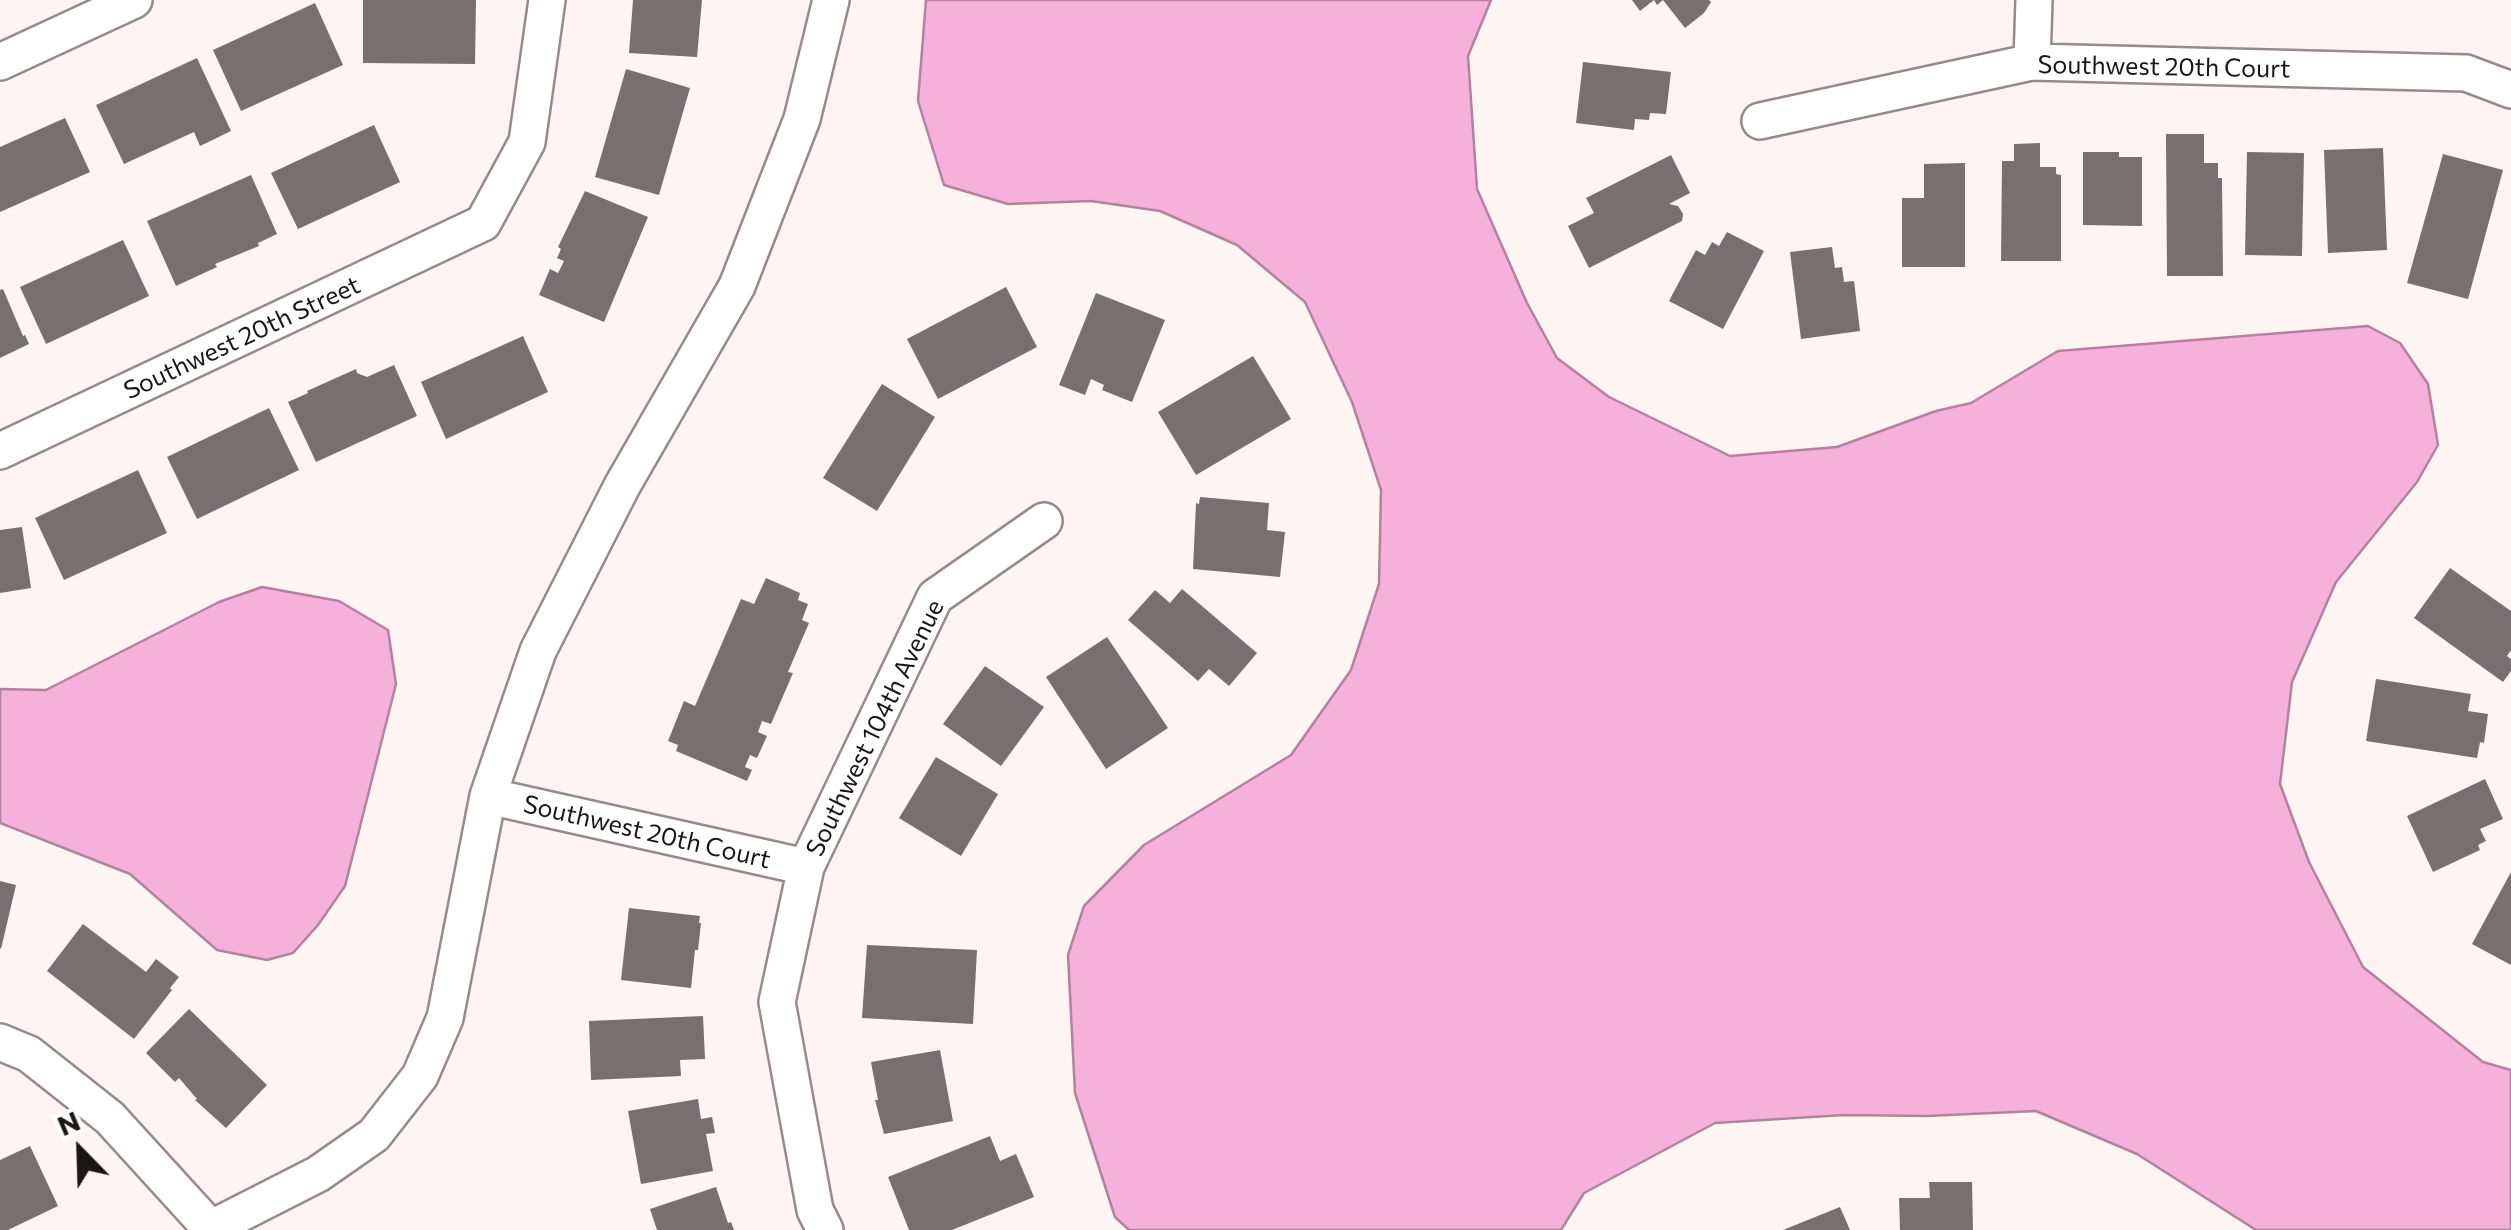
<!DOCTYPE html>
<html>
<head>
<meta charset="utf-8">
<style>
	body { margin:0 }
	#map { position:relative; width:2511px; height:1230px; overflow:hidden; background:#fef4f3; font-family:Commissioner,sans-serif }
	canvas { display:block }
	.north { position:absolute; left:30px; top:1100px; width:100px; height:100px; -webkit-text-stroke:8px #fff; paint-order:stroke; rotate:337deg; font-size:28px; font-weight:700; line-height:40px; text-align:center; color:#1a1615 }
	.north::after { content:''; display:block; margin:auto; width:35px; height:45px; background:#1a1615; clip-path:polygon(50% 0,100% 100%,50% 72%,0 100%) }
</style>
</head>
<body>
<div id="map">
<canvas width="2511" height="1230"></canvas>
<div class="north">N</div>
</div>
<script>
const ctx = document.querySelector('canvas').getContext('2d');
ctx.lineJoin = 'round';
function fillPath(path, color) { ctx.fillStyle = color; ctx.fill(path, 'evenodd'); }
function strokePath(path, color, width, dash) { ctx.strokeStyle = color; ctx.lineWidth = width; ctx.lineCap = dash ? 'butt' : 'round'; ctx.setLineDash(dash || []); ctx.stroke(path); }
function write(font, color, halo, rows, align = 'center') {
  ctx.font = font + ' Commissioner,sans-serif'; ctx.lineWidth = 9; ctx.setLineDash([]); ctx.textBaseline = 'middle'; ctx.strokeStyle = halo; ctx.fillStyle = color; for (const [text, x, y, turn = 0] of rows) {
    ctx.save(); ctx.translate(x, y); ctx.rotate((+turn || 0) * Math.PI / 180); ctx.textAlign = isNaN(turn) ? turn : align; if (halo) ctx.strokeText(text, 0, 0); ctx.fillText(text, 0, 0); ctx.restore();
  }
}
const water = new Path2D(`
	M926,0h565l-23,56 9,133 50,114 30,55 52,39 121,59 107,-9 99,-36 35,-8 87,-52 310,-25 32,17 28,41 10,61 -21,37 -81,100 -44,100 -12,102 29,78 54,105 120,95 28,8v160h-255l-119,-76 -101,-43 -109,5 -83,-1 -129,8 -131,70 -23,37h-432l-14,-13 -40,-124 -7,-138 16,-49 60,-61 147,-90 60,-85 28,-86 2,-94 -29,-88 -47,-100 -68,-57 -77,-34 -69,-10 -83,3 -64,-19 -26,-84z
	M262,587l77,14 49,29 8,54 -51,202 -27,39 -25,28 -26,7 -50,-10 -87,-76 -130,-51v-134l46,1 173,-88z`);
fillPath(water, '#f5b1d9');
strokePath(water, '#b3829e', 2.5);
fillPath(new Path2D(`
	M363,0h113l-1,64 -112,-1z
	M633,0h69l-5,57 -68,-4z
	M1632,0h77l2,2 -7,11 -19,15 -22,-28 -6,5 -3,-5 -14,11z
	M315,3l28,62 -102,46 -28,-61z
	M197,58l34,73 -31,15 -6,-14 -70,32 -28,-59z
	M1583,62l88,10 -5,42 -16,-1 -1,7 -14,-1 -1,11 -58,-7z
	M626,69l64,19 -31,107 -64,-18z
	M65,118l25,54 -90,40v-65z
	M374,125l26,57 -102,47 -27,-56z
	M2166,134h38v29h14v15h4l1,98h-56z
	M2040,143v24h16v7l5,1v86h-60l1,-100h12v-17z
	M2383,148l4,102 -59,3 -4,-103z
	M2083,152h36v5h23v69l-59,-1z
	M2247,152l57,1 -2,103 -57,-1z
	M2443,154l60,16 -35,129 -61,-16z
	M1671,155l19,38 -21,11 9,2 5,8 -1,7 -93,47 -21,-42 26,-13 -8,-15z
	M1965,163v104h-63v-69h22v-34z
	M251,175l26,59 -19,9 1,3 -44,18 2,3 -41,19 -29,-65z
	M585,191l63,26 -44,105 -65,-27 11,-26 8,4 6,-12 -7,-3 4,-9 -3,-2z
	M1727,232l37,19 -41,78 -54,-28 27,-51 9,5 7,-13 7,4z
	M123,240l26,56 -103,48 -26,-57z
	M1832,247l3,21 7,-1 2,15 10,-1 6,50 -59,8 -11,-87z
	M1006,287l31,60 -99,52 -31,-60z
	M3,289l20,47 2,-1 4,9 -29,14v-68z
	M1096,293l69,27 -33,82 -30,-12 2,-5 -13,-6 -6,16 -26,-10z
	M523,336l25,56 -102,47 -25,-57z
	M1253,356l38,63 -95,56 -38,-63z
	M394,365l23,51 -101,46 -28,-60 20,-9 -1,-2 49,-22 1,4 10,4z
	M882,384l53,33 -58,94 -54,-33z
	M269,408l30,62 -102,49 -30,-62z
	M138,470l29,63 -103,47 -29,-62z
	M1200,497l69,6 -2,27 18,2 -5,45 -87,-8 3,-66 3,1z
	M22,527l9,61 -31,5v-63z
	M2450,568l61,43v39l-4,6 4,3v12l-8,11 -89,-64z
	M766,578l34,15 -2,7 10,4 -6,16 7,3 -21,49 5,1 -22,51 -9,-3 -4,11 9,4 -10,22 -7,-3 -5,12 7,3 -5,11 -71,-30 2,-6 -10,-4 16,-40 11,5 46,-107 13,5z
	M1182,589l75,64 -28,33 -20,-17 -11,12 -70,-61 27,-30 15,13z
	M1107,637l61,91 -62,41 -60,-92z
	M985,666l59,41 -43,59 -58,-42z
	M2376,679l95,15 -3,17 20,3 -4,29 -4,-1 -3,16 -111,-17z
	M936,757l62,37 -37,62 -62,-38z
	M2485,779l18,40 -23,10 6,12 -8,4 2,5 -47,22 -26,-56z
	M2511,872v93l-39,-21z
	M0,881l16,4 -15,64 -1,-1z
	M629,908l71,8 -1,7h2l-3,27h-3l-4,38 -70,-8z
	M83,924l63,48 10,-13 23,18 -9,11 2,2 -38,49 -87,-68z
	M867,945l110,5 -4,74 -111,-6z
	M189,1009l78,76 -41,43 -31,-28 2,-1 -18,-21 -4,4 -29,-29z
	M703,1016l2,43 -25,1 1,16 -90,4 -2,-59z
	M940,1050l13,71 -69,13 -9,-34h3l-7,-38z
	M698,1099l3,20 11,-2 3,16 -9,1 7,37 -72,13 -13,-73z
	M990,1136l10,25 16,-7 18,43 -82,33h-43l-21,-53z
	M30,1146l28,60 -50,24h-8v-70z
	M1929,1182h43l1,48h-73l-1,-32h31z
	M716,1187l12,36 3,-1 3,8h-77l-7,-21z
	M1840,1207l10,23h-67z`), '#796e70');
const minor = new Path2D(`
	M0,62l134,-62
	M2032,62l2,-62
	M1760,121l272,-59 434,11 45,17
	M0,451l483,-228 44,-81 20,-142
	M488,796l318,71
	M0,1042l29,12 81,64 102,112
	M208,1230l110,-56 56,-39 46,-59 25,-58 43,-222 50,-145 84,-165 115,-200 65,-167 29,-119
	M825,1230l-10,-20 -38,-208 29,-135 129,-270 109,-76`);
strokePath(minor, '#968b8a', 40);
strokePath(minor, '#fff', 35);
write('25px', '#1a1615', '#fff', [
	["Southwest 20th Court",2164,67,1],
	["Southwest 20th Street",242,338,-25],
	["Southwest 104th Avenue",875,728,-64],
	["Southwest 20th Court",647,832,13]
]);
</script>
</body>
</html>
